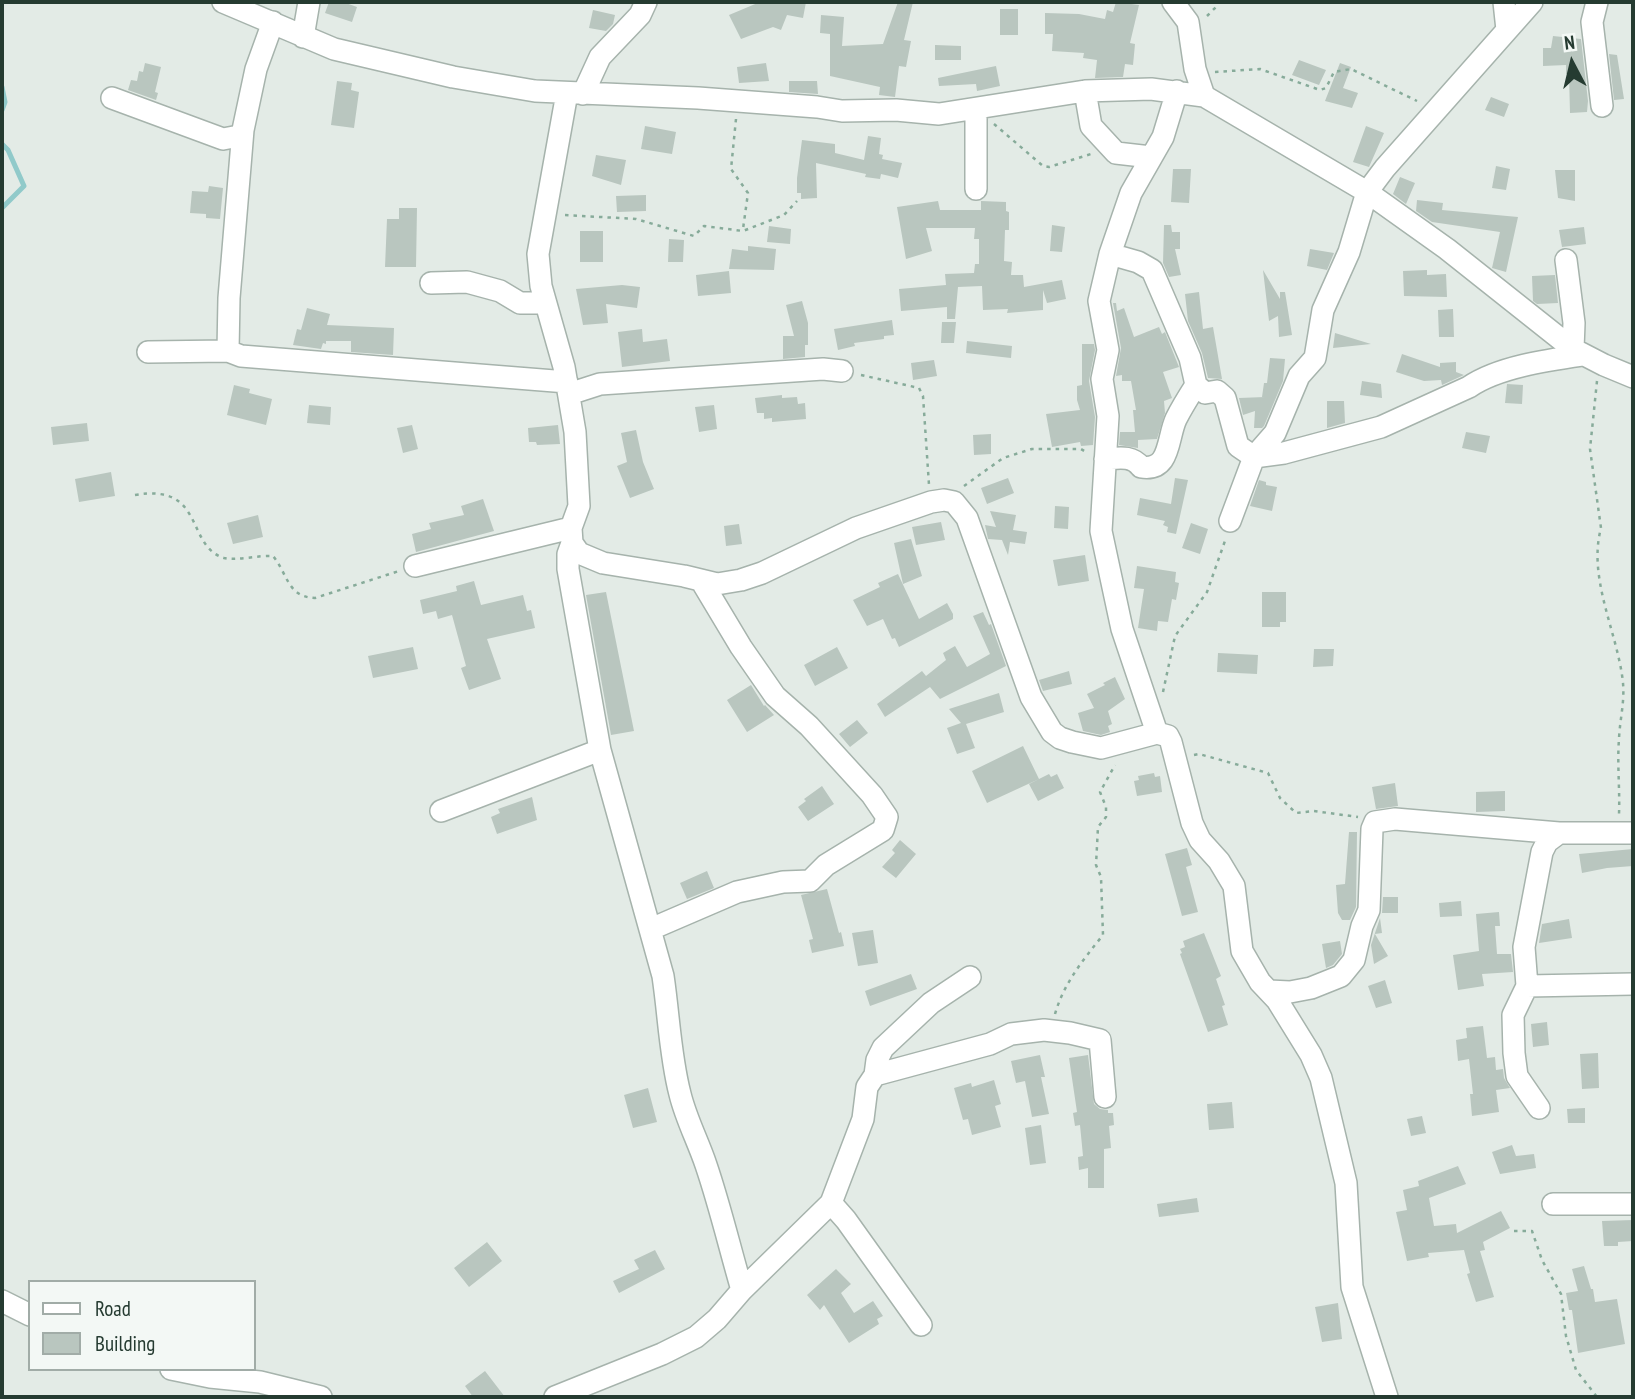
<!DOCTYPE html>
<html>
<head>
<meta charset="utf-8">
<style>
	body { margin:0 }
	#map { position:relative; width:1635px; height:1399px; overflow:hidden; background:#e3ebe6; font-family:"PT Sans Narrow",sans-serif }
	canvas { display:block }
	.frame { position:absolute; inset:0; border:4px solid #253b31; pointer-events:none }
	.legend { position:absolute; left:28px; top:1280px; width:228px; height:91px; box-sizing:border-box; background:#f3f8f5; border:2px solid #a1aca7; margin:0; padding:9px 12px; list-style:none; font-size:21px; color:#253b31 }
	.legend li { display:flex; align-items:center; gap:14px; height:35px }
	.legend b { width:35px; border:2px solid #a1aca7 }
	.north { position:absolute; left:1537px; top:28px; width:70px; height:70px; -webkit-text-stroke:5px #f3f8f5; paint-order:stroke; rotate:353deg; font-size:19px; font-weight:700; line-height:28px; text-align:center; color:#253b31 }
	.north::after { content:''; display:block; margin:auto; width:24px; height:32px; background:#253b31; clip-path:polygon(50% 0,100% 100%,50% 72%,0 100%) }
</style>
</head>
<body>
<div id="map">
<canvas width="1635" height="1399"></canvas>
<div class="frame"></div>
<ul class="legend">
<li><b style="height:9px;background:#fff"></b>Road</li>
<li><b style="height:19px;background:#b9c6bf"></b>Building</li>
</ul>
<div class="north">N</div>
</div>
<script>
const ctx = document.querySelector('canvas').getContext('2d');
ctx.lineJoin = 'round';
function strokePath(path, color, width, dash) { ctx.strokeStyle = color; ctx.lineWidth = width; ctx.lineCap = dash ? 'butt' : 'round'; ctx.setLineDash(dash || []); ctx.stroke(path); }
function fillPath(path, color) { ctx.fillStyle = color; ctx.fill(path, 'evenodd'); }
strokePath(new Path2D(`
	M2,87l3,15 -3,8
	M2,144l6,6 16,36 -22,22`), '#91caca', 5);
fillPath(new Path2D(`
	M329,2h14l14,5 -5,15 -27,-9z
	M760,2h46l-3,16 -16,-3 -6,15 -8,-3 -32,12 -12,-24z
	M898,2h15l-9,38 7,1 -5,26 -7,-1 -4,31 -16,-2 1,-8 -50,-11v-42l-10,-1 1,-18 23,2 -2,29 41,-2z
	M1116,2l23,3 -9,38 5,1 -2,21 -8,-1 -2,13 -28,1 2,-18 -14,-2 1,-5 -32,-2 1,-17h-8v-21l34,1 26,5 2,-9 6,2z
	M1000,9h18v26h-18z
	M593,10l22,5 -2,9 -7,7 -17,-3z
	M1553,36l28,3 7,62 -1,11 -17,1 -1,-39h-3v-9l-23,1v-18h8z
	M935,45l26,1v14h-26z
	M1609,54l8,1 7,44 -10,1z
	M1299,60l27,10 -7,15 -27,-10z
	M145,63l16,4 -6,25 3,1 -2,7 -28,-10 3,-10 6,1 2,-10 4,1z
	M766,63l3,18 -30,2 -2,-16z
	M1340,63l11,4 -8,21 15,5 -6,15 -27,-7z
	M996,66l4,20 -23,5 -1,-7 -37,2 -1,-8z
	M337,81l15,2 -1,7 8,2 -5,36 -23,-3z
	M789,81h28l1,13 -29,-2z
	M1491,97l18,7 -5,13 -19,-7z
	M645,126l31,6 -4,22 -31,-5z
	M1366,126l18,7 -15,34 -16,-5z
	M868,136l13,2 -2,16 4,1 -1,4 20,4 -4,15 -17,-4 -1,5 -15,-2 1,-3 -50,-11 1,35 -16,1v-6h-4v-15l5,-38 33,4v9l29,7z
	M596,155l30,5 -5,25 -29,-9z
	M1496,166l14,3 -4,21 -14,-2z
	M1173,169h18l-2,34 -18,-1z
	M1555,170h20v31l-17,-3z
	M1400,177l15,6 -9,21 -13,-10z
	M209,186l14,2 -3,31 -14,-1v-4l-16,-1 2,-22 16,1z
	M646,195v16l-29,1 -1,-16z
	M1417,200l26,3 -1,7 76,7 -12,55 -14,-4 8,-36 -68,-10 -16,-11z
	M938,201l2,9h41v-9l25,1v9l3,1v18h-4l-1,31 8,1 -1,13h12l1,12 38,-7 4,19 -19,4 -4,-13v20l-36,3 1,-4 -25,1 -1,-24 -24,1 -3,32h-8v-12l-46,4 -2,-22 47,-4 -1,-11 29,-1 1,-9h4v-25h-5l1,-11h-49l6,23 -26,8 -9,-52z
	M399,208h18l-1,59h-31l2,-48h12z
	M1052,225l13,2 -3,25 -12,-1z
	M1164,225h7l1,7h8v17h-5l6,26 -12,2 -6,-14z
	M769,226l22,3 -1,15 -23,-2z
	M1584,227l2,17 -24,3 -3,-17z
	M580,231h23v31h-23z
	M669,239l15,1 -1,22h-15z
	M748,246l28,3 -2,21 -45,-1 3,-20 16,2z
	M1310,249l24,4 -7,17 -20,-4z
	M1263,270l17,29v-7h5l7,43 -13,2 -1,-21 -9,5z
	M1427,270v5l19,-1 1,23 -43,-1 -1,-25z
	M729,271l2,22 -33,3 -2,-21z
	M1555,275l3,28 -21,1 -4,-3 -1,-25z
	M622,285l18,2 -3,21 -31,-4 2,19 -25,2 -7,-36z
	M1199,292l4,37 10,-2 9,52 -14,-1 -6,-25 -14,-32 -3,-27z
	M802,301l6,22v22h-3v12l-22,2v-23h11l-8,-31z
	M1113,303h3l1,8 7,-3 10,29 25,-10 3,7 3,-2 14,35 -16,5 9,26 -8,3 1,12 -8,26 -19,1v8l-19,-3 1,-13h15l-2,-22h3l-5,-29h-9v-6l-6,1 5,-28z
	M307,308l23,6 -3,11 67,3 -1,27 -42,-3v-11h-25v3l-3,-1 -2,6 -28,-4 4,-16 4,1z
	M1453,309l1,28h-15l-1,-27z
	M892,320l2,15 -10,1v3l-30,4 1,3 -17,4 -4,-21z
	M942,322h14l-2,21h-13z
	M642,329l1,13 24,-3 3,22 -48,6 -4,-35z
	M1335,333l36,11 -38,4z
	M967,341l45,5 -1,12 -45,-5z
	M1082,344h12l1,6 -6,31 6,36 -2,28 -12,1 -1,-4 -28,5 -6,-33 34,-4 -3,-10v-14l5,-1z
	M1402,354l38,13v-4l16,-1v10l8,3 -22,10 -1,-5 -17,1 -28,-9z
	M1270,358l15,1 -2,22 -19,45 -2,2h-8l1,-17 -12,4 -4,-17 26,-1h-3l2,-14h3z
	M934,360l3,16 -24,4 -2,-17z
	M1362,381l19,3 1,14 -22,-3z
	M1507,384l16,1 -1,19 -17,-1z
	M234,385l16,4 -1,4 23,6 -6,26 -39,-10z
	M782,395v3l15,-1 1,7 7,-1 1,16 -34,3v-4l-8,1v-6h-7l-2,-15z
	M1327,401h17l1,22 -18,5z
	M309,405l22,2 -1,18 -23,-2z
	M714,405l3,24 -18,3 -4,-25z
	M87,423l2,18 -36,4 -2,-18z
	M412,425l6,24 -15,4 -6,-25z
	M558,425l2,19 -23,1 -1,-3h-7l-1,-14z
	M636,430l7,32 11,27 -24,9 -13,-32 10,-4 -6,-29z
	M1466,432l24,4 -4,17 -24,-5z
	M991,434v20l-17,1 -1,-20z
	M111,472l4,24 -36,6 -4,-23z
	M1008,478l6,15 -27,11 -6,-16z
	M1175,478l13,2 -12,54 -9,-2 1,-5 -5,-2 2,-4 -28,-6 3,-17 31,6z
	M1259,480l7,2v3l11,2 -5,24 -22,-5z
	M483,499l11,32 -78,21 -4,-18 19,-5 -2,-6 35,-8 -3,-9z
	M1055,506l14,1 -1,22 -14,-1z
	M990,511l26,4 -3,15 14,2 -2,12 -15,-2 -2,13 -6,-15 -14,-1 -3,-14 11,2z
	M258,515l5,22 -30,7 -6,-21z
	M941,522l4,18 -29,5 -4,-18z
	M1191,523l17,6 -8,25 -18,-6z
	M739,524l3,20 -16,2 -2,-20z
	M911,539l11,37 -19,8 -9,-41z
	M1085,555l4,26 -31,5 -5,-26z
	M1137,566l39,6 -1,10 4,1 -3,17 -4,-1 -4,23 -10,-1 -1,10 -19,-3 6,-39 -10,-1z
	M898,574l21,45 28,-16 6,11v5l-54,28 -4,-9 -3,1 -9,-20 -16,7 -14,-26 27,-13 -2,-4z
	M474,581l7,24 42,-10 4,16 4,-1 4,18 -48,11 14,40 -32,11 -8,-22 5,-2 -14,-51 -14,4 -2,-8 -13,3 -3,-14 37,-9 -1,-5z
	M606,592l28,139 -23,4 -25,-140z
	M1262,592h24v30h-6v5h-18z
	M983,612l6,13 2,-1 15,42 -66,33 -10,-12 -45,30 -8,-13 45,-33 4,5 20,-16 -3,-7 12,-7 12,21 23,-13 -17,-38z
	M413,647l5,22 -45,9 -5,-22z
	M837,647l11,21 -33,18 -11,-21z
	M1314,649h20l-1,17 -20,1z
	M1218,653l40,2 -1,19 -40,-2z
	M1069,671l3,13 -29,7 -4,-11z
	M1115,677l10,22 -17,12 4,13 -4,2 2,6 -9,3 -18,-4 -5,-18 16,-5 -7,-14 18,-9 -2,-2z
	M751,685l13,21 1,-1 9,10 -27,17 -20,-32z
	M999,693l5,19 -38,12 9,24 -18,6 -10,-26 14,-5 -12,-14z
	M857,720l11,13 -18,14 -11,-13z
	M1023,746l16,33 -52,24 -15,-32z
	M1154,773l1,4 5,-1 2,16 -25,4 -3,-15 5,-1 -1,-4z
	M1049,774l2,3 6,-3 7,14 -26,13 -9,-17z
	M1395,783l3,23 -22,3 -4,-22z
	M822,786l12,18 -26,17 -10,-14 8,-6 -2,-2z
	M1505,791v20l-29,1v-20z
	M532,797l5,23 -40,14 -6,-17 9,-4 -2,-4z
	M1349,832h8l-1,75 -6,13h-8l-4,-7 -2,-28 9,-1z
	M900,840l16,14 -20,24 -14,-11 13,-14 -3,-3z
	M1187,848l5,17 -6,2 12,45 -16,4 -17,-62z
	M1633,849v17l-26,2 -25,5 -3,-19z
	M707,871l7,17 -27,11 -7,-16z
	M827,889l12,44 2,-1 3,14 -32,7 -3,-13 4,-1 -12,-44z
	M1383,897h15v16h-16z
	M1461,901l1,15 -22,1 -1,-14z
	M1499,912l1,14h-5l2,28h14l2,18 -31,2 2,12 -26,4 -5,-35 26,-4 -3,-37z
	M1380,918l2,15 -7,1 13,22 -14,8 -3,-19z
	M1569,919l3,19 -33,5 3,-19z
	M873,930l5,33 -20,3 -6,-33z
	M1204,933l17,43 -5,3 9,26 -3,1 6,19 -20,7 -28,-78 2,-1 -2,-4 5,-2 -2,-6z
	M1340,941l2,13 -9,11 -7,3 -4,-24z
	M911,974l6,15 -47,17 -5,-15z
	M1385,980l7,23 -16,5 -8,-22z
	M1547,1022l2,23 -16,2 -2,-23z
	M1483,1026l4,32 8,-1 1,13 7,-1 1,9 6,10 -14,2 3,22 -27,4 -2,-22h3l-4,-35 -11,2 -2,-21 11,-2 -1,-10z
	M1598,1053l1,35 -17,1 -2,-35z
	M1040,1055l5,22h-4l8,37 -17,3 -7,-36 -9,2 -5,-22z
	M1088,1055l6,49 6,5 8,1v3h5l1,12 -5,1 2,22 -7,1v39h-16v-20l-9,2 -1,-13 5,-1 -3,-31 -5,1 -2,-13 4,-1 -8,-54z
	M994,1080l7,24 -6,2 6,21 -29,8 -4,-16 -5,1 -9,-32 17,-5 1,4z
	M648,1088l9,34 -24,6 -9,-33z
	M1232,1102l2,26 -25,2 -2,-26z
	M1585,1108v15h-17l-1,-14z
	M1422,1116l4,17 -15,3 -4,-17z
	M1041,1125l5,38 -16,2 -5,-37z
	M1512,1145l4,11 18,-2 2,14 -36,6 -8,-22z
	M1458,1166l8,18 -37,14 5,28 22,-2 1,9 44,-22 9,17 -27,14 2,8 -5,1 14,46 -18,5 -9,-28 3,-1 -6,-23 -36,3 1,4 -22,4 -11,-49 11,-2 -4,-20 16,-4 -1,-5z
	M1197,1198l2,14 -40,5 -2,-13z
	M1633,1220v21l-15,1v4h-14l-2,-25z
	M487,1242l15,19 -33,26 -15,-19z
	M655,1250l10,19 -46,24 -6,-12 26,-12 -5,-9z
	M1584,1266l7,23h2l2,13 22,-3 8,45 -47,9 -6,-43h-3l-3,-17 12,-2 -6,-22z
	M836,1269l15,15 -10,9 13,20 19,-12 10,15 -6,3 2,5 -30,19 -25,-38 -4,5 -13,-15z
	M1338,1303l4,36 -20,3 -7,-35z
	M485,1371l20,26h-32l-8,-11z`), '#b9c6bf');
const minor = new Path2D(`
	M223,2l111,47 119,28 82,14 163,7 119,9 25,4 54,-1 43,4 146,-23 66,-2 53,7 163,96 80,57 126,100 31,16 29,12
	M1173,2l15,20 7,47 9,27
	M1504,2l3,28
	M1597,2l-5,20 10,84
	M303,37l6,-35
	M1085,91l6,35 25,27 35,4
	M567,93l-29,161 3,32 23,81 11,65 4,74 -8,22 1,15 7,10 24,10 81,13 33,8 24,-4 21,-7 94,-45 75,-26 13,-2 10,2 13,16 64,179 21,35 8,6 12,4 29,6 56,-15 11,3 3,6 21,81 8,17 19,21 15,25 8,65 18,31 17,18 34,55 10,23 25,105 6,104 35,110
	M583,94l17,-37 40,-42 6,-13
	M112,98l111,41 16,-3 4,-6 13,-61 17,-47
	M976,109v80
	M243,130l-14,168 -1,53 13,5 326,26
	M1110,254l28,8 14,8 38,88 6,27 9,8 12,-2 8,7 13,48 16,11 30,-4 97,-26 88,-40c29,-20 79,-27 114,-32
	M1566,260l8,63 -1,26
	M431,283l36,-1 33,9 20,12h25
	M148,352l80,-1
	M569,394l31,-10 223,-15 19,2
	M1105,459c14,-1 27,-4 36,8 30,5 26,-29 35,-48 6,-12 13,-23 20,-34
	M1230,521l24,-64 21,-24 24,-57 16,-18 8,-48 26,-58 18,-60 18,-24 147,-166
	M572,543l-4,11v15l32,181 63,226c6,40 7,80 17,118 6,25 18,47 26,71 14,41 24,84 36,125
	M415,566l156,-38
	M1157,733l-35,-104 -21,-98 7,-115 -6,-37 6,-29 -9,-49 11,-47 21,-61 32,-56 14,-46
	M441,811l159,-61
	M651,929l86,-37 46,-10 27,-1 16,-16 57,-35 4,-13 -15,-22 -63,-69 -34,-30 -34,-49 -39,-65
	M1527,986l-3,-39 18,-95 5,-10 12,-9
	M1269,991l21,1 21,-4 30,-12 13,-16 8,-34 7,-16 3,-81 3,-7 20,-3 164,14h74
	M875,1075l2,-15 6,-12 48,-45 39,-26
	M1539,1108l-22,-32 -3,-23 -1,-38 14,-29 106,-2
	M831,1203l15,17 75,105
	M1553,1204h80
	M2,1301l28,14
	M171,1369l39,8 50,5 61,15
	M555,1397l107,-43 34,-17 21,-18 25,-29 89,-87 32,-84 4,-32 8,-12 115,-31 21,-10 33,-4 26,3 30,7 5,57`);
strokePath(minor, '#a6b3ac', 24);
strokePath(new Path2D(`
	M1207,16l10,-10 1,-4
	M1215,72l45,-3 60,21 6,-2 8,-16 17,-3 66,32
	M736,119l-5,50 17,24 -5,36
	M994,124l49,42 6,1 42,-13
	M565,215l71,4 58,17 10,-10 39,5 41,-16 13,-14
	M861,375l58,13 4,8 6,89
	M1597,381l-7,68 11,79c-13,48 14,100 21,147 4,24 -2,41 -3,64 -2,25 1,50 0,75
	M964,486l39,-28 29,-9h49l5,3
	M135,495c71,-12 50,51 89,63 12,3 35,-3 49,-2 15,18 14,41 42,42l84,-27
	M1163,692l12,-56 32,-44 19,-54
	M1194,755l5,-1 69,19 12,25 16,15 18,-2 44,6
	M1055,1014c9,-31 28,-54 48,-79l-2,-58 -5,-12 2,-38 8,-10v-10l-6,-15 15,-27
	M1514,1231h18l10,29 19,34 5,42 10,34 21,27`), '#87ab9a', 2.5, [3.5, 5]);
strokePath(minor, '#fff', 21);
</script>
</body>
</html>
